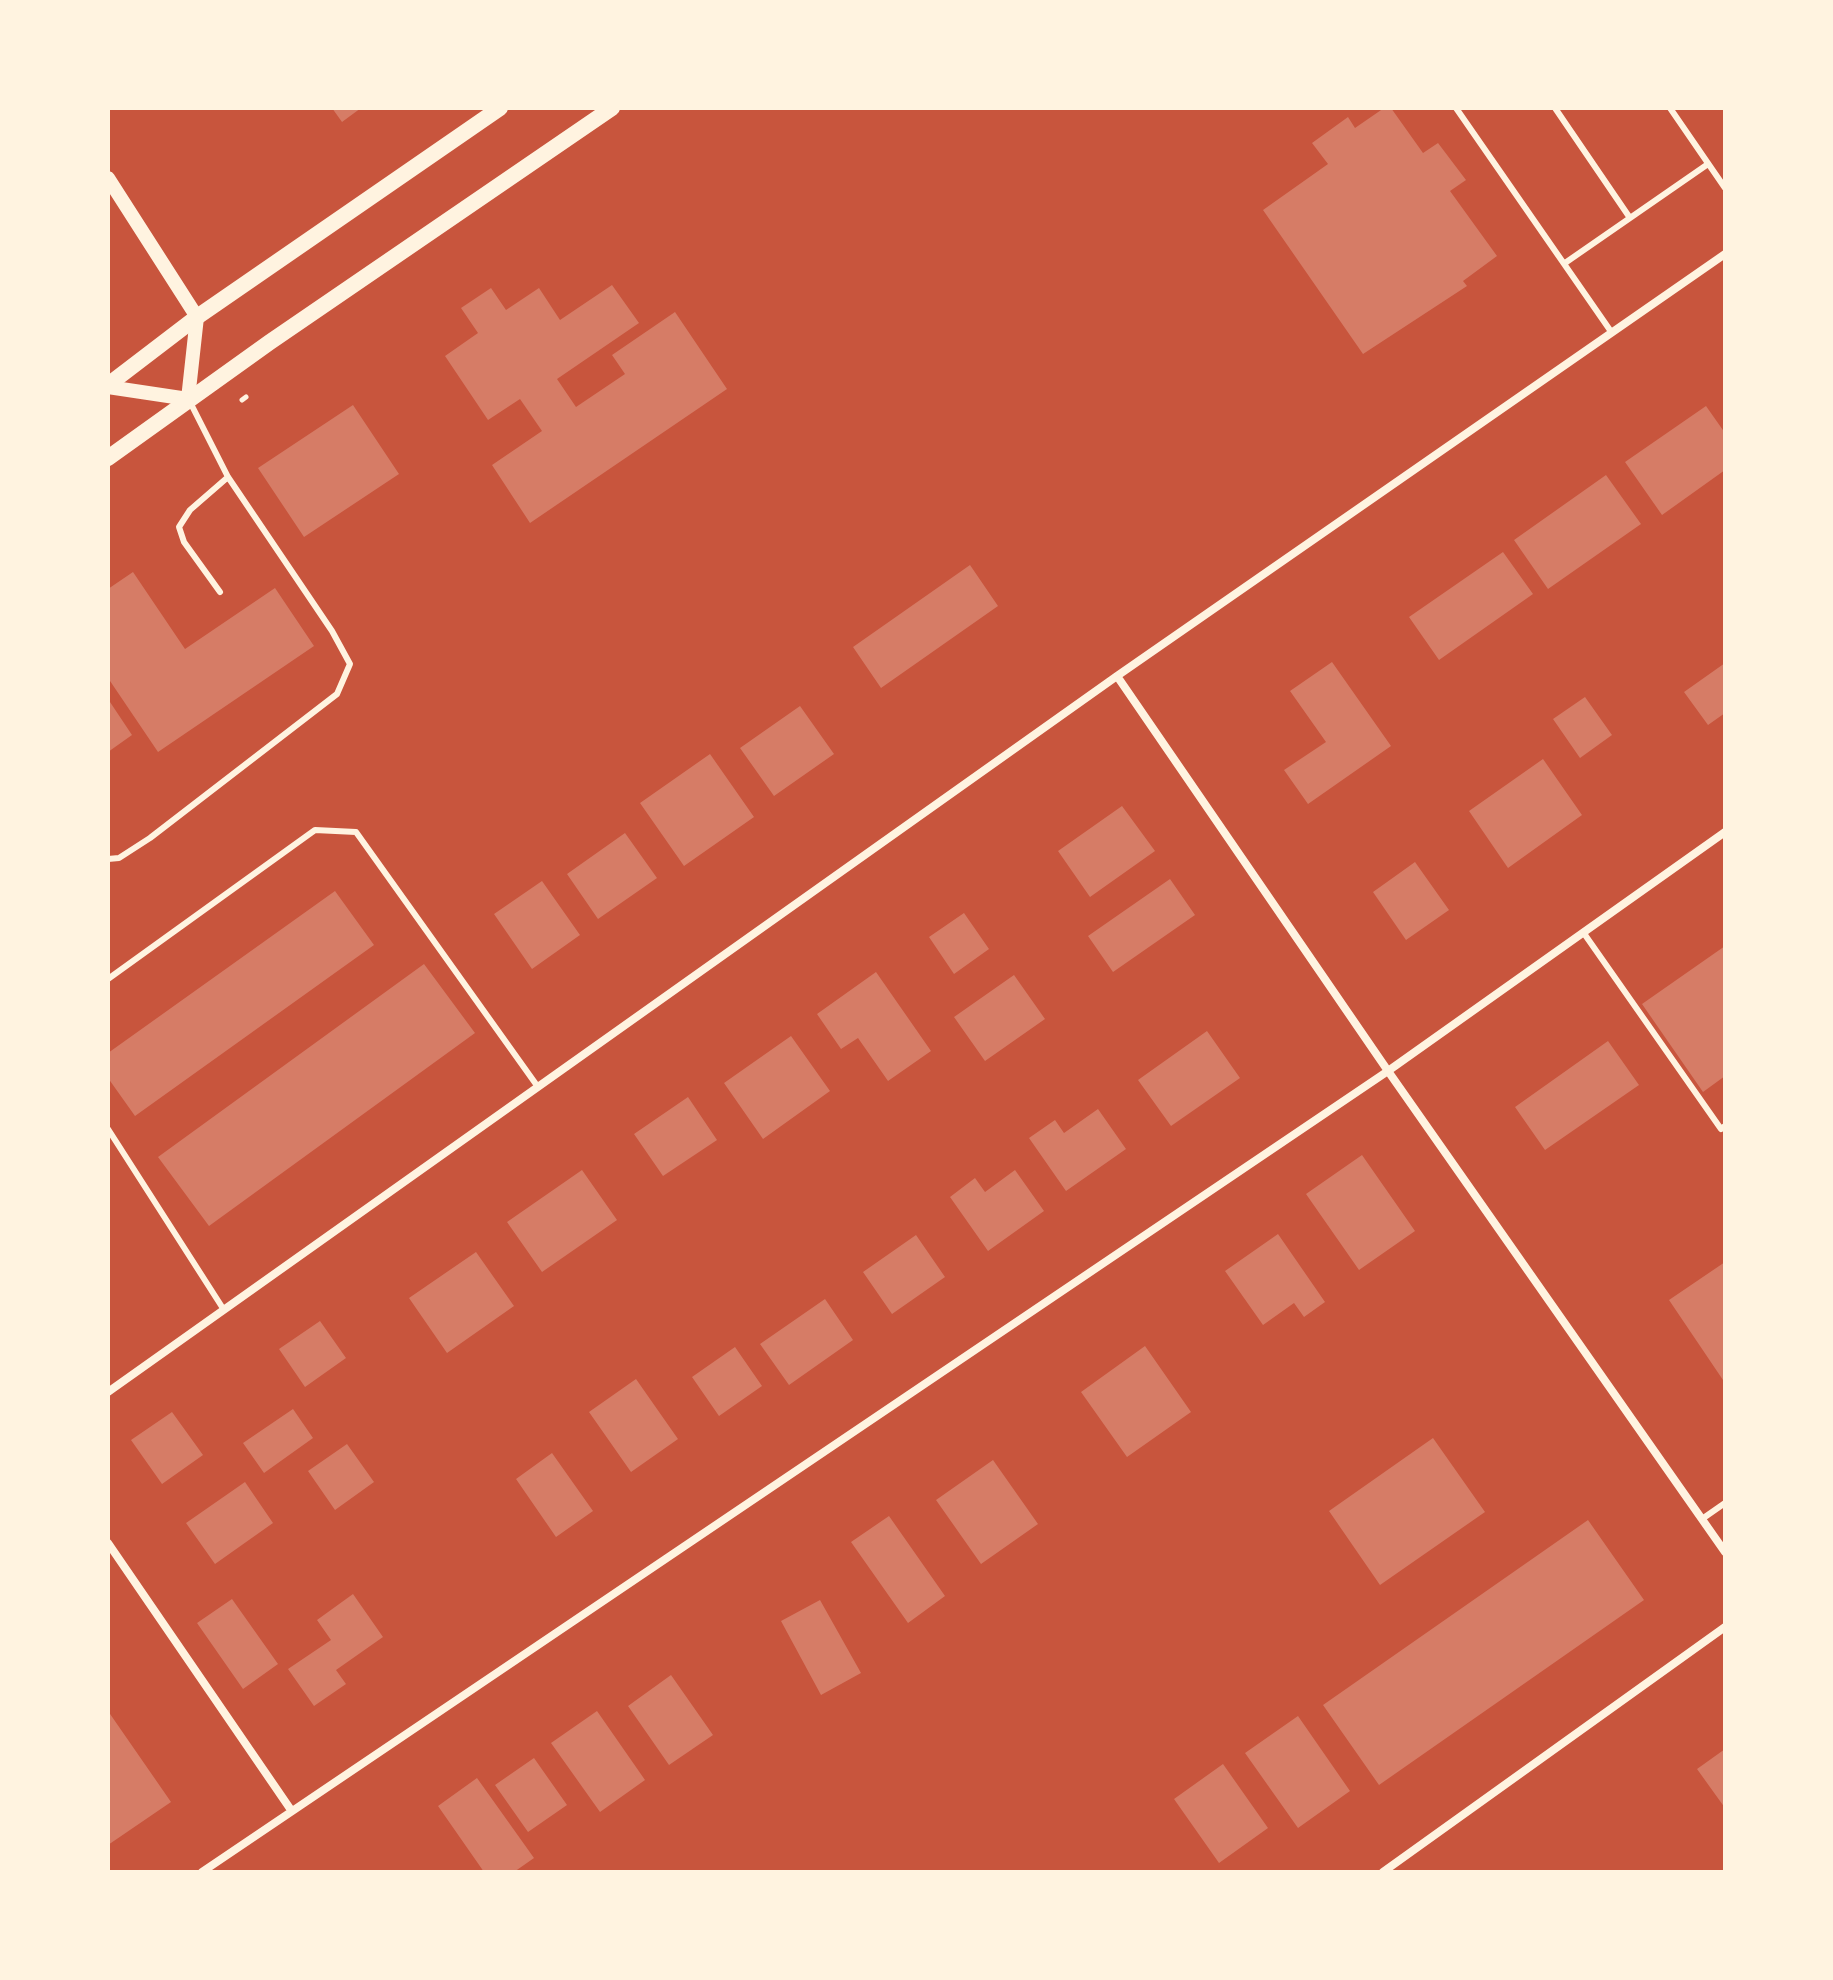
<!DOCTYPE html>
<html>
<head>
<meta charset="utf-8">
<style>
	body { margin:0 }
	#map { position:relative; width:1833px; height:1980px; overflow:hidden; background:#c8553d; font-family:"Golos Text",sans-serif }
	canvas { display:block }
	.frame { position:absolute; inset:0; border:110px solid #fff3e0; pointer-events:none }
</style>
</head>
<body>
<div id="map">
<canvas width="1833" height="1980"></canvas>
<div class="frame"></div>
</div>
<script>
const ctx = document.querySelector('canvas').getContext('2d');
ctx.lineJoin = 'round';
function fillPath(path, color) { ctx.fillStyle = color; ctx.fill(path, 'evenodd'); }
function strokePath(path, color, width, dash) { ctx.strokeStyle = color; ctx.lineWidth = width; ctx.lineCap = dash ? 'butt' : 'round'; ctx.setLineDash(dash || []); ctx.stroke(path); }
fillPath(new Path2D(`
	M332,108h29l-19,14z
	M1384,108h7l32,45 15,-10 28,37 -16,11 47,65 -34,25 4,5 -104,68 -100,-144 65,-46 -16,-21 36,-26 7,11z
	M612,285l27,38 -82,56 19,28 49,-33 -13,-19 63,-43 52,77 -197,134 -38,-58 50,-34 -22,-32 -32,21 -43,-64 33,-23 -17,-25 30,-20 15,22 33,-22 21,32z
	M353,405l46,69 -95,63 -46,-69z
	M1706,406l19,27v37l-63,45 -37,-53z
	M1606,475l35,49 -93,65 -34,-49z
	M1503,552l30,42 -94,66 -30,-43z
	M970,565l28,41 -117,82 -28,-41z
	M133,572l52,77 90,-61 39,58 -156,106 -50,-74v-89z
	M1332,662l59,84 -83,58 -24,-34 42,-28 -36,-51z
	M1725,663v50l-17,12 -24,-33z
	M1585,697l27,38 -32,23 -27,-39z
	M108,699l24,36 -24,17z
	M800,706l34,48 -60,42 -34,-48z
	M710,754l44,63 -70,49 -44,-63z
	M1543,759l39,56 -74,53 -39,-57z
	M1122,806l33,45 -65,46 -32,-46z
	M625,833l32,45 -59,41 -31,-45z
	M1415,862l34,48 -43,30 -33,-48z
	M1170,879l25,36 -82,57 -25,-36z
	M542,881l38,54 -48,34 -38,-55z
	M335,891l39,54 -239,171 -27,-38v-25z
	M964,913l25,36 -35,25 -25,-37z
	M1725,946v130l-22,16 -61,-88z
	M424,964l51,69 -266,193 -51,-69z
	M876,972l55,79 -43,30 -30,-43 -17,11 -24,-35z
	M1014,975l31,44 -60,42 -31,-44z
	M1207,1031l33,47 -69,48 -33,-46z
	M791,1036l39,55 -67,48 -39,-56z
	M1608,1041l31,44 -94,65 -30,-43z
	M688,1097l29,43 -54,36 -29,-42z
	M1098,1109l28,40 -60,42 -37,-53 26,-18 9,13z
	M1362,1155l53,76 -56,39 -53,-76z
	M582,1170l35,50 -75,52 -35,-50z
	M1015,1170l29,41 -56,40 -38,-54 25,-19 10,14z
	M1278,1234l47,68 -21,15 -10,-14 -31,22 -38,-54z
	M916,1235l29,42 -53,37 -29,-42z
	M476,1252l38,54 -67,47 -38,-55z
	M1725,1262v121l-56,-83z
	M825,1299l28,41 -64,45 -29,-41z
	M320,1321l26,37 -41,29 -26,-38z
	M1145,1346l46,66 -64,45 -46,-65z
	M735,1347l27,39 -43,30 -27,-39z
	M636,1379l42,60 -47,33 -42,-60z
	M293,1409l20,29 -49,35 -21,-30z
	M172,1412l31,43 -41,29 -31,-44z
	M1433,1438l52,74 -105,73 -51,-74z
	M347,1444l27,38 -39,28 -27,-39z
	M552,1453l41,58 -37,26 -40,-58z
	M993,1460l45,64 -57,40 -45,-64z
	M245,1482l28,41 -58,41 -29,-41z
	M889,1516l56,80 -37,27 -57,-81z
	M1588,1520l56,80 -265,185 -56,-80z
	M353,1594l30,43 -47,33 10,14 -32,22 -26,-37 43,-29 -14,-20z
	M232,1599l46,65 -35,25 -46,-66z
	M820,1600l41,73 -40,22 -40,-74z
	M671,1675l42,60 -44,30 -41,-59z
	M108,1711l63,91 -63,43z
	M597,1711l48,69 -45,32 -49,-69z
	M1298,1716l52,75 -52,37 -53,-75z
	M1725,1749v59l-28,-39z
	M534,1758l33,47 -39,27 -33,-47z
	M1223,1764l45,64 -49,35 -45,-64z
	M477,1778l57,80 -20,14h-30l-46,-66z`), '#d67c66');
strokePath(new Path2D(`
	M242,400l4,-3`), '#fff3e0', 5);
strokePath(new Path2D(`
	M1456,108l156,225
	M1555,108l75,110
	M1670,108l55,80
	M1565,263l143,-99
	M220,592l-36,-50 -5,-15 11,-17 38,-33
	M108,859l11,-1 31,-20 187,-144 13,-30 -18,-33 -104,-154 -38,-75
	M1583,932l138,197 4,-3
	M108,979l207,-149 41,2 182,255
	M108,1129l116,181
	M1702,1519l23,-16`), '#fff3e0', 6);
strokePath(new Path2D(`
	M1117,676l271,395 337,481
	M108,1392l1009,-716 608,-422
	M108,1543l183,267
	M202,1872l1186,-801 337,-239
	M1383,1872l342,-245`), '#fff3e0', 8);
strokePath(new Path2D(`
	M108,178l89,139 -9,82 -80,-12`), '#fff3e0', 14);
strokePath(new Path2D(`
	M108,385l89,-68 303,-209
	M108,458l162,-116 342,-234`), '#fff3e0', 16);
</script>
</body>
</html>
